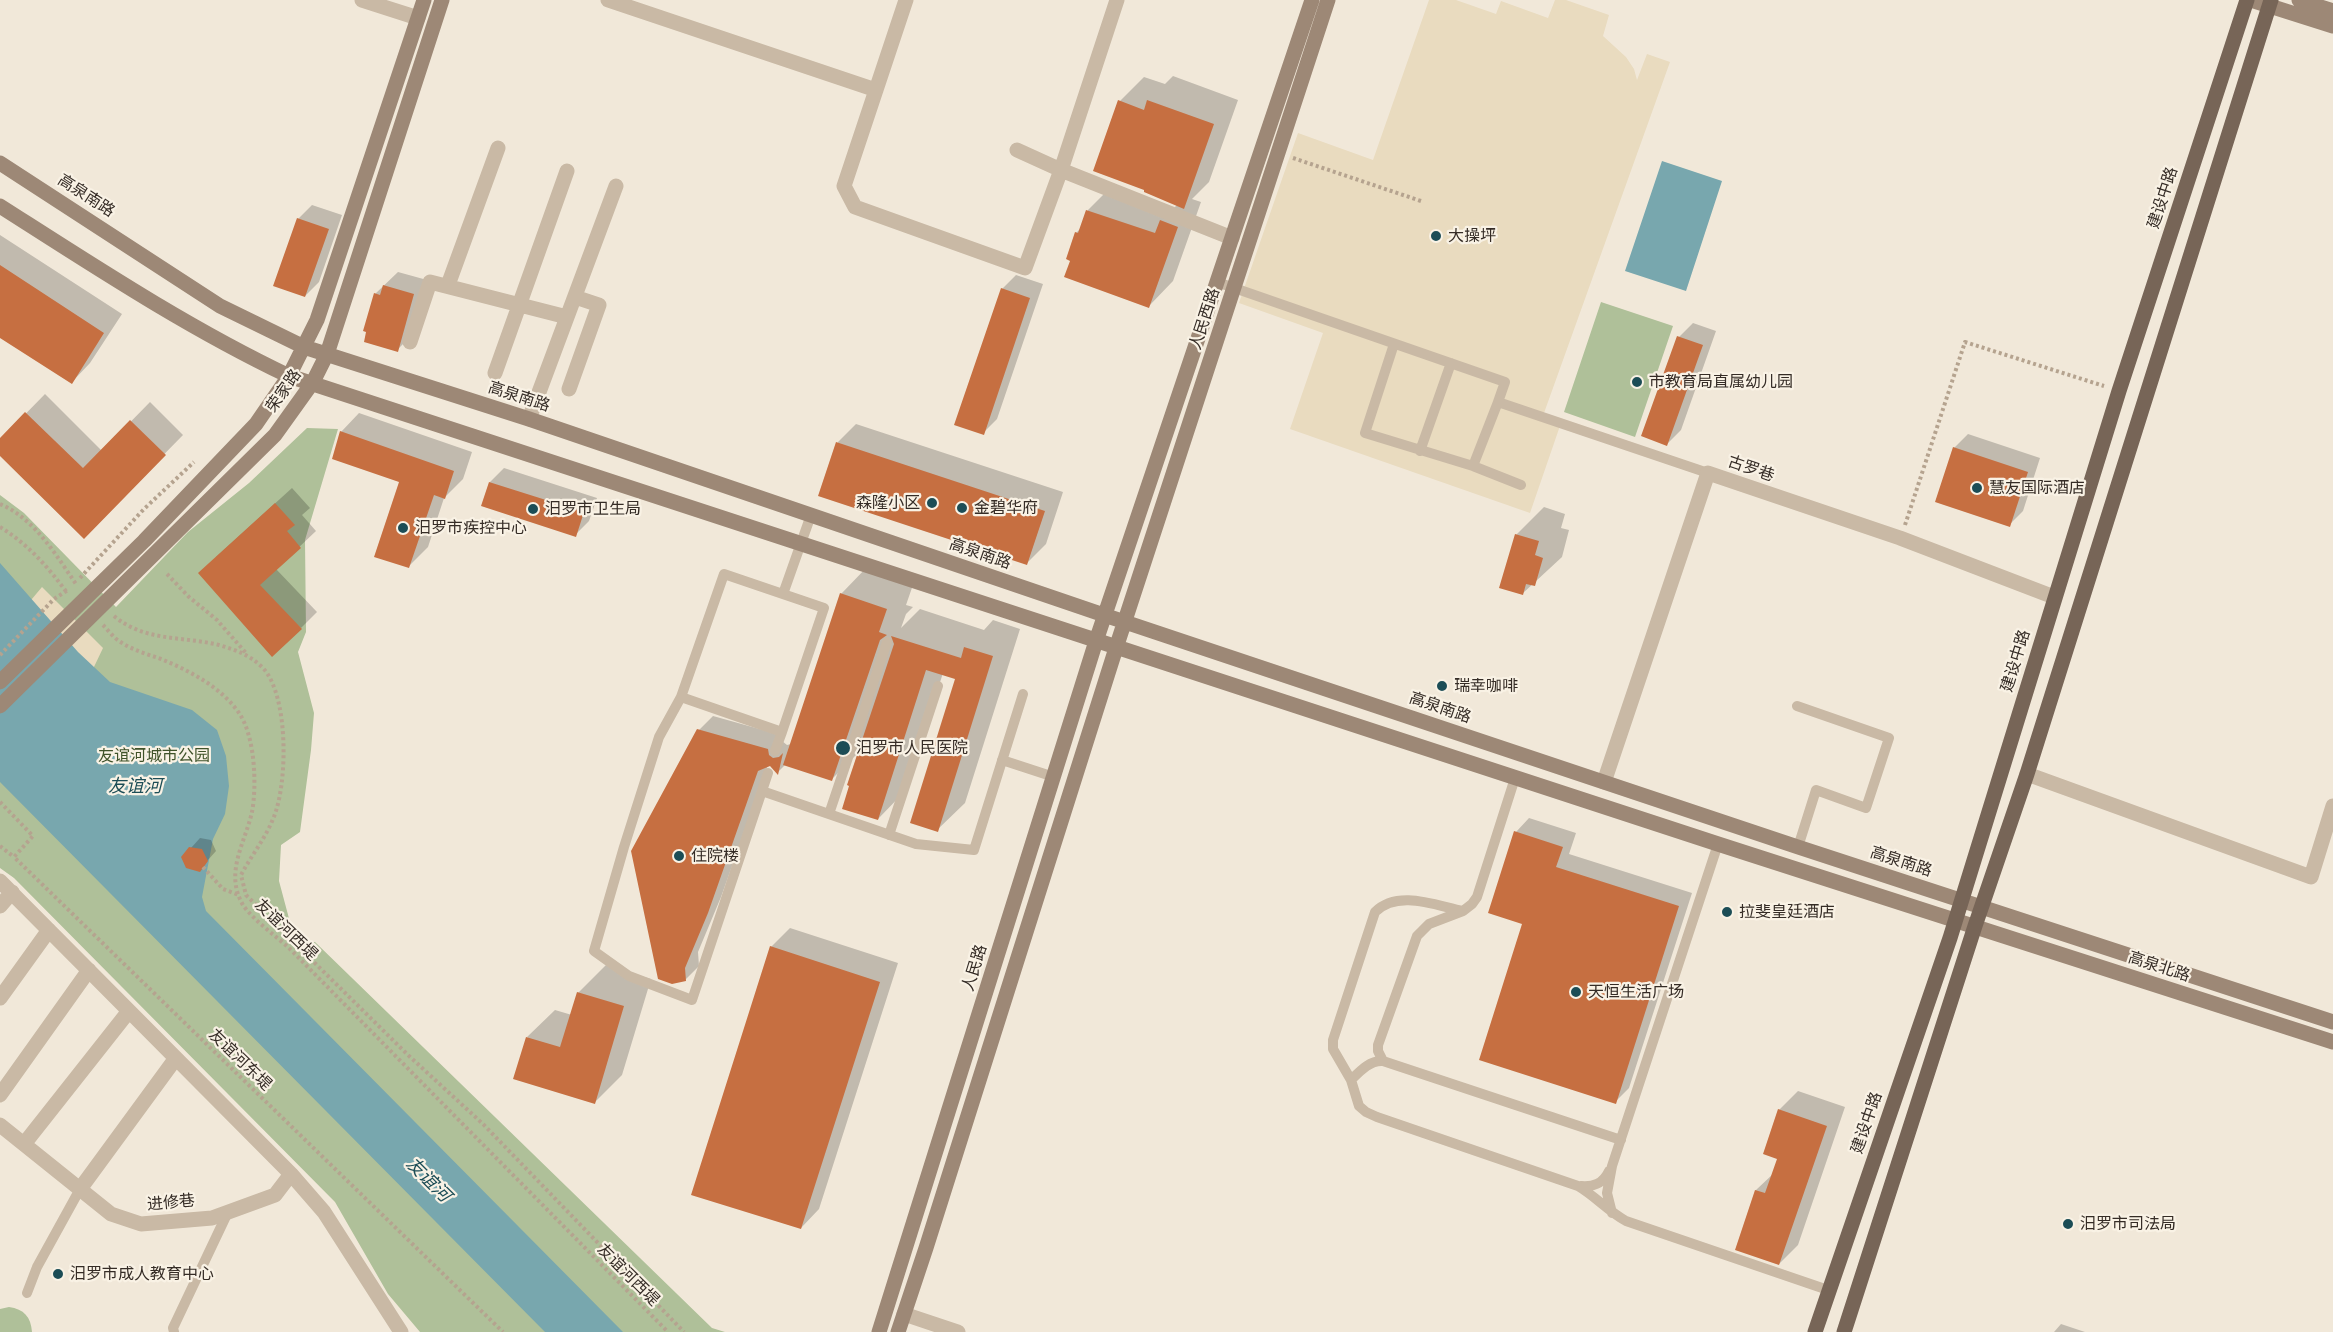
<!DOCTYPE html>
<html>
<head>
<meta charset="utf-8">
<style>
	body { margin:0 }
	canvas { display:block; background:#f1e8d9 }
</style>
</head>
<body>
<canvas width="2333" height="1332"></canvas>
<script>
const ctx = document.querySelector('canvas').getContext('2d');
ctx.lineJoin = 'round';
function fillPath(path, color) { ctx.fillStyle = color; ctx.fill(path, 'evenodd'); }
function strokePath(path, color, width, dash) { ctx.strokeStyle = color; ctx.lineWidth = width; ctx.lineCap = dash ? 'butt' : 'round'; ctx.setLineDash(dash || []); ctx.stroke(path); }
function write(font, color, halo, rows, align = 'center') {
  ctx.font = font + ' "Noto Sans","Noto Sans SC",sans-serif'; ctx.lineWidth = 4.5; ctx.setLineDash([]); ctx.textBaseline = 'middle'; ctx.strokeStyle = halo; ctx.fillStyle = color; for (const [text, x, y, turn = 0] of rows) {
    ctx.save(); ctx.translate(x, y); ctx.rotate((+turn || 0) * Math.PI / 180); ctx.textAlign = isNaN(turn) ? turn : align; if (halo) ctx.strokeText(text, 0, 0); ctx.fillText(text, 0, 0); ctx.restore();
  }
}
fillPath(new Path2D(`
	M1601,302l72,24 -38,111 -71,-25z
	M307,428l31,1 -33,111 1,92 -8,20 16,61 -3,37 -11,82 -19,13 -2,36 16,60 20,1 397,386 13,4h-305l-32,-38 -53,-92 -321,-324 -14,-10v-373l24,18 92,94 72,-75 61,-49z
	M9,1307c15,2 22,10 23,25h-32v-23z`), '#afc099');
fillPath(new Path2D(`
	M1429,0h27l40,14 5,-13 47,17 7,-18h11l43,15 -6,21 23,21 8,12 3,11 10,-26 23,8 -126,351 18,7 -32,93 -240,-84 33,-96 -84,-30 59,-170 75,27z
	M42,587l61,61 -10,21 -72,-57z`), '#e9dbbf');
fillPath(new Path2D(`
	M1662,161l60,20 -36,110 -61,-20z
	M0,563l78,89 32,30 82,28 25,20 9,26 3,30 -4,28 -12,25 -11,58 4,14 417,421h-78l-545,-550z`), '#78a7ae');
fillPath(new Path2D(`
	M1173,76l65,24 -29,82 -17,17 9,3 -28,79 -24,25 -77,-46 4,-27 6,-6 6,-17 24,-24 62,22 4,-4 -58,-103 24,-24 21,7z
	M312,205l30,10 -23,67 -14,14 -30,-11 23,-66z
	M0,235l122,79 -32,49 -18,19 -72,-46z
	M398,272l29,8 -16,56 -14,14 -22,-56z
	M1016,275l27,9 -46,135 -14,14 19,-144z
	M1693,323l23,8 -35,99 -14,14 12,-107z
	M45,394l57,57 48,-49 33,33 -99,101 -84,-82v-14z
	M359,413l113,39 -9,27 -19,19 -16,49 -19,19 -8,-85 -60,-49z
	M856,424l207,68 -17,52 -19,19 -207,-68 18,-53z
	M1968,434l72,24 -17,53 -14,14 -55,-77z
	M504,468l93,30 -8,23 -14,14 -92,-30 7,-23z
	M292,488l18,20 -8,7 14,16 -40,38 41,43 -16,16 -85,-71z
	M1544,507l21,7 -4,14 8,2 -7,27 -40,37 -6,-59z
	M868,566l46,16 -8,23 7,2 -7,7 -5,14 19,-19 64,21 9,-10 27,9 -55,174 -28,27 20,-152 -14,-5 -38,118 -27,28 -18,-68 -28,28 -46,-15 -8,8 -8,-8 -2,1 -47,132 -23,55 1,14 -14,14 -13,3 27,-253 14,-14 68,19 1,6 5,4 4,-1 50,-150z
	M1529,818l47,15 -7,21 123,39 -63,195 -14,14 -99,-270z
	M200,838l11,2 5,11 -17,19 -8,-22z
	M790,928l108,35 -79,246 -18,19 -30,-281z
	M606,965l45,14 -29,96 -27,27 -68,-65 28,-27 17,5 6,-22z
	M1798,1091l47,16 -47,138 -19,19 -42,-15 19,-59 18,-17 5,-15v-48z
	M2061,1324l24,8h-31z`), '#0003');
fillPath(new Path2D(`
	M1118,100l26,10 3,-10 67,24 -30,85 -40,-17v-2l-51,-19z
	M1086,210l69,23 5,-13 18,7 -29,81 -85,-31 6,-16 -4,-2 9,-27 3,1z
	M297,218l32,11 -24,68 -32,-11z
	M0,265l104,68 -32,51 -72,-46z
	M383,285l31,9 -16,58 -34,-10 2,-10 -3,-1 11,-38 6,2z
	M1001,288l29,10 -46,137 -30,-10z
	M1677,336l26,9 -36,101 -26,-10z
	M25,412l58,56 47,-48 36,35 -82,84 -84,-83v-18z
	M340,431l114,40 -9,28 -11,-4 -25,73 -35,-11 25,-75 -67,-23z
	M836,442l209,69 -18,54 -209,-69z
	M1953,447l75,25 -18,55 -75,-25z
	M489,482l95,30 -8,25 -95,-31z
	M275,503l20,22 -8,6 14,17 -41,37 42,44 -30,28 -74,-84z
	M1515,534l24,7 -4,14 8,3 -8,28 -9,-2 -3,11 -24,-7z
	M840,593l47,16 -8,23 8,3 -7,5 -48,141 -49,-16z
	M891,636l70,22 3,-11 29,9 -55,176 -28,-9 45,-144 -29,-9 -48,150 -36,-11 7,-23 -2,-1 47,-141z
	M697,729l71,20 1,6 4,3 6,-1 4,-4 -5,22 -8,-9 -12,5 -50,142 -23,55 1,13 -14,3 -14,-5 -27,-128z
	M1514,831l49,16 -7,20 123,39 -63,198 -137,-44 43,-136 -34,-11z
	M189,847l13,2 6,12 -8,11 -14,-4 -5,-11z
	M770,946l110,36 -79,247 -110,-34z
	M577,992l47,14 -29,98 -82,-25 13,-42 34,10z
	M1778,1109l49,17 -48,139 -44,-15 20,-60 10,3 12,-34 -14,-5z`), '#c66f41');
strokePath(new Path2D(`
	M1293,158l128,43
	M0,504c34,14 56,51 76,80
	M1905,525l60,-183 139,44
	M0,527c29,18 48,40 68,67
	M167,574l22,23 28,23 29,33
	M80,578l64,-69 50,-47
	M114,616c31,26 69,20 105,29 17,5 31,10 44,23 26,28 25,117 10,151 -8,20 -22,37 -32,56l5,20 162,160 75,69 201,208
	M103,625c5,5 10,12 16,16 13,9 28,13 42,18 29,12 60,28 78,54 16,23 18,72 13,99 -7,31 -28,61 -9,93 10,15 33,31 47,44l378,383
	M0,655l54,-56 14,-9
	M0,802l33,34 -19,21 489,475
	M0,846l14,11
	M203,867l20,22 16,6`), '#b5a38f', 4, [3, 3]);
strokePath(new Path2D(`
	M1217,282l288,100 -7,20 210,71
	M1394,344l-29,89 108,33 48,19
	M1420,451l31,-88
	M1473,466l25,-64
	M724,574l100,34 -42,124 -101,-35z
	M783,594l28,-79
	M681,697l-22,40 -35,110 -30,104 35,25 63,24 76,-227
	M1797,706l92,32 -23,70 -50,-18 -18,57
	M775,751l7,-19
	M1002,760l52,17
	M1515,778l-38,119 -5,7 -9,7c-26,-5 -65,-22 -88,1l-42,128v9l18,31 8,26 7,6 11,5 201,69c17,10 30,25 48,35l202,69
	M762,791l154,53 58,6 49,-156
	M829,814l58,-172
	M889,835l49,-149
	M1383,1061l-5,-10v-6l39,-109 12,-12 34,-13
	M1351,1080c9,-9 19,-20 32,-19l238,79
	M1581,1186c12,1 22,-2 28,-15
	M1612,1213l-5,-20 5,-27 106,-322
	M27,1293l10,-26 43,-78
	M174,1332l-1,-4 55,-116`), '#c9b9a5', 10);
strokePath(new Path2D(`
	M362,0l56,18
	M608,0l268,90
	M906,0l-62,186 11,21 170,61 36,-98 56,-170
	M1017,150l44,20 171,68
	M448,285l50,-137
	M410,342l20,-60 137,35
	M495,373l72,-202
	M569,389l30,-84 -24,-8
	M529,419l87,-233
	M2027,774l284,103 22,-71
	M1604,782l104,-309 192,65 154,59
	M0,881l291,293 33,38 77,120
	M0,906l12,-14
	M0,998l49,-68
	M0,1095l89,-125
	M0,1125l111,89 30,10 71,-6 63,-23 16,-21
	M24,1144l105,-133
	M80,1189l96,-131
	M904,1314l54,18`), '#c9b9a5', 15);
strokePath(new Path2D(`
	M2251,0l82,26
	M2299,0l34,11
	M0,163l220,143 84,41 225,72 575,196 694,232 535,175
	M0,206c94,60 188,122 289,170l1429,468 615,198
	M0,682l144,-141 112,-117 33,-48 28,-56 107,-320
	M0,706l275,-271 38,-53 14,-28 115,-354
	M879,1332l217,-691 216,-641
	M898,1332l28,-84 190,-600 212,-648`), '#9d8876', 15);
strokePath(new Path2D(`
	M1815,1332l135,-394 169,-547 128,-391
	M1844,1332l131,-406 52,-152 244,-774`), '#776557', 15);
for (const [x, y, r, color] of [
	[1436,236,6,"#1c4d56"],
	[1637,382,6,"#1c4d56"],
	[1977,488,6,"#1c4d56"],
	[932,503,6,"#1c4d56"],
	[962,508,6,"#1c4d56"],
	[533,509,6,"#1c4d56"],
	[403,528,6,"#1c4d56"],
	[1442,686,6,"#1c4d56"],
	[843,748,8,"#1c4d56"],
	[679,856,6,"#1c4d56"],
	[1727,912,6,"#1c4d56"],
	[1576,992,6,"#1c4d56"],
	[2068,1224,6,"#1c4d56"],
	[58,1274,6,"#1c4d56"]
]) { const dot = new Path2D(); dot.arc(x, y, r, 0, 2 * Math.PI); ctx.fillStyle = color; ctx.fill(dot); strokePath(dot, '#f9f2e5', 2); }
write('16px', '#352c26', '#f9f2e5', [
	["高泉南路",86,196,33],
	["建设中路",2163,198,-72],
	["人民西路",1205,319,-72],
	["荣家路",284,391,-55],
	["高泉南路",519,397,18],
	["古罗巷",1751,469,19],
	["高泉南路",980,554,19],
	["建设中路",2016,661,-73],
	["高泉南路",1440,708,19],
	["高泉南路",1901,862,18],
	["友谊河西堤",286,930,44],
	["高泉北路",2159,967,18],
	["人民路",975,968,-73],
	["友谊河东堤",240,1060,44],
	["建设中路",1867,1123,-71],
	["进修巷",171,1203,-5],
	["友谊河西堤",628,1275,45]
]);
write('16px', '#352c26', '#f9f2e5', [
	["大操坪",1448,236],
	["市教育局直属幼儿园",1649,382],
	["慧友国际酒店",1989,488],
	["森隆小区",920,503,"right"],
	["金碧华府",974,508],
	["汨罗市卫生局",545,509],
	["汨罗市疾控中心",415,528],
	["瑞幸咖啡",1454,686],
	["汨罗市人民医院",856,748],
	["住院楼",691,856],
	["拉斐皇廷酒店",1739,912],
	["天恒生活广场",1588,992],
	["汨罗市司法局",2080,1224],
	["汨罗市成人教育中心",70,1274]
], 'left');
write('16px', '#40532a', '#f9f2e5', [
	["友谊河城市公园",154,756]
]);
write('italic 18px', '#1c4d56', '#f9f2e5', [
	["友谊河",135,787],
	["友谊河",428,1180,45]
]);
</script>
</body>
</html>
